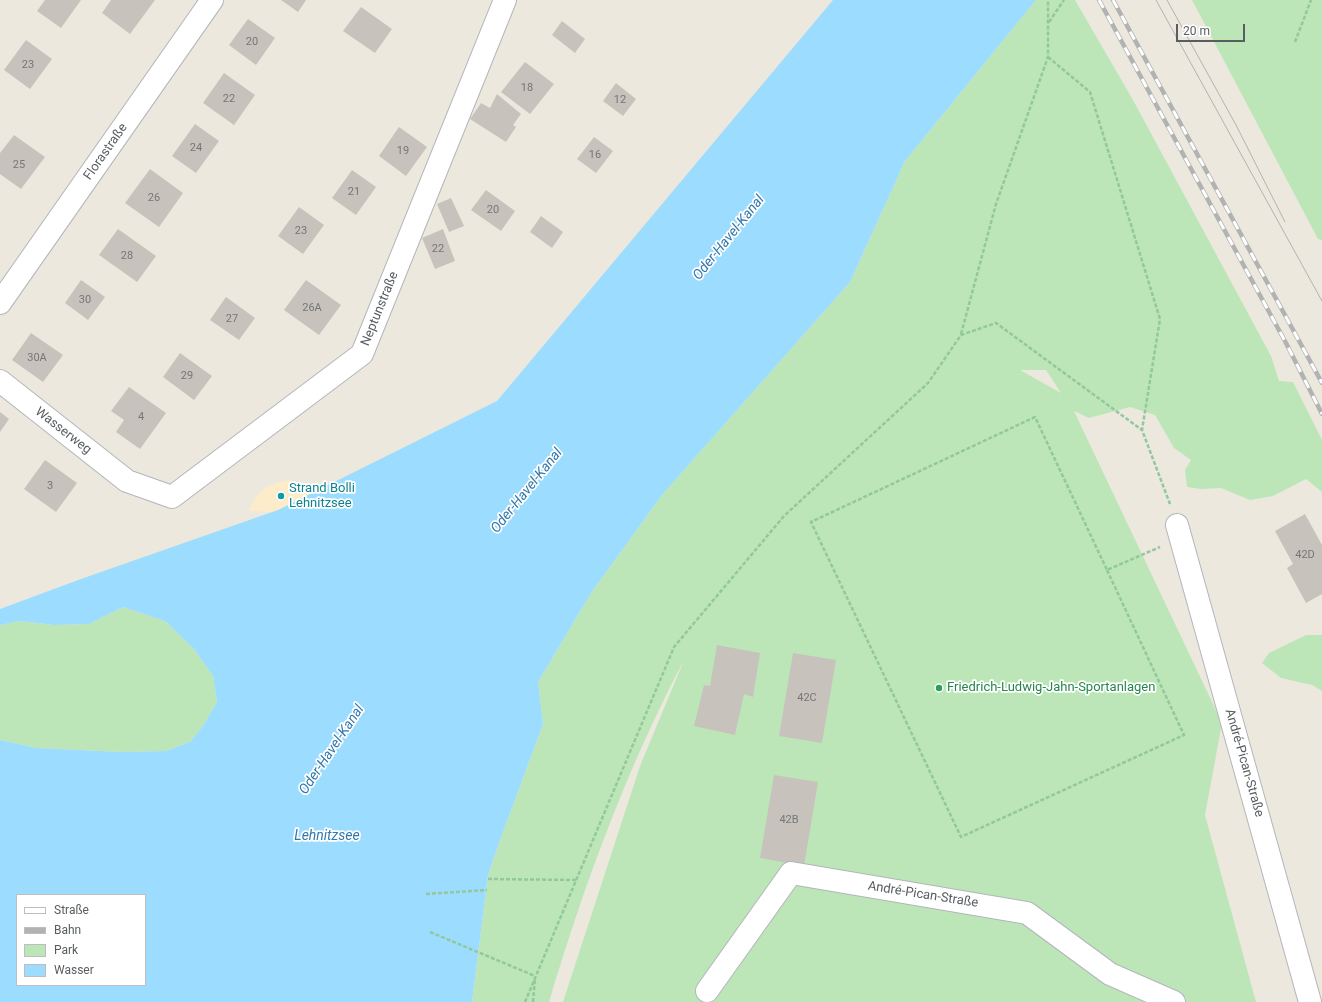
<!DOCTYPE html>
<html>
<head>
<meta charset="utf-8">
<style>
	body { margin:0 }
	#map { position:relative; width:1322px; height:1002px; overflow:hidden; background:#ece8de; font-family:Roboto,sans-serif }
	canvas { display:block }
	.legend { position:absolute; left:16px; top:894px; width:130px; height:92px; box-sizing:border-box; background:#fff; border:1px solid #bcbec0; margin:0; padding:5px 7px; list-style:none; font-size:12px; color:#585d61 }
	.legend li { display:flex; align-items:center; gap:8px; height:20px }
	.legend b { width:20px; border:1px solid #bcbec0 }
	.scale { position:absolute; left:1176px; top:24px; width:69px; height:18px; box-sizing:border-box; border:2px solid #585d61; border-top:0; padding-left:5px; font-size:12px; line-height:14px; white-space:nowrap; color:#585d61; -webkit-text-stroke:3px #fff; paint-order:stroke }
</style>
</head>
<body>
<div id="map">
<canvas width="1322" height="1002"></canvas>
<ul class="legend">
<li><b style="height:5px;background:#fff"></b>Straße</li>
<li><b style="height:5px;background:#b1b2b2"></b>Bahn</li>
<li><b style="height:11px;background:#bce6b8"></b>Park</li>
<li><b style="height:11px;background:#9cdcff"></b>Wasser</li>
</ul>
<div class="scale">20 m</div>
</div>
<script>
const ctx = document.querySelector('canvas').getContext('2d');
ctx.lineJoin = 'round';
function fillPath(path, color) { ctx.fillStyle = color; ctx.fill(path, 'evenodd'); }
function strokePath(path, color, width, dash) { ctx.strokeStyle = color; ctx.lineWidth = width; ctx.lineCap = dash ? 'butt' : 'round'; ctx.setLineDash(dash || []); ctx.stroke(path); }
function write(font, color, halo, rows, align = 'center') {
  ctx.font = font + ' Roboto,sans-serif'; ctx.lineWidth = 3.5; ctx.setLineDash([]); ctx.textBaseline = 'middle'; ctx.strokeStyle = halo; ctx.fillStyle = color; for (const [text, x, y, turn = 0] of rows) {
    ctx.save(); ctx.translate(x, y); ctx.rotate((+turn || 0) * Math.PI / 180); ctx.textAlign = isNaN(turn) ? turn : align; if (halo) ctx.strokeText(text, 0, 0); ctx.fillText(text, 0, 0); ctx.restore();
  }
}
fillPath(new Path2D(`
	M1036,0h39l58,100 138,256 8,25 14,1 29,58v52l-16,-13 -33,17 -23,4 -29,-12 -20,1 -14,-2 -2,-17 6,-10 -17,-12 -19,-33 -25,-8 -41,11 -15,-7 148,312 -17,92 51,187h-693l77,-236 44,-106c-57,108 -100,225 -135,342h-77l16,-127 12,-35 43,-116 -5,-42 53,-89 71,-98 188,-213 55,-121zM1020,370h26l15,23z
	M1192,0h130v240l-4,-1z
	M123,607l42,14 29,28 19,27 4,26 -14,24 -13,16 -24,9 -44,1 -85,-4 -37,-8v-115l20,-4 34,4 35,-1z
	M1306,635h16v56l-10,-6 -31,-7 -19,-15 7,-10z`), '#bce6b8');
fillPath(new Path2D(`
	M290,480l28,9 -43,23 -26,-1c7,-21 21,-28 41,-31z`), '#fcecca');
fillPath(new Path2D(`
	M833,0h203l-131,161 -55,121 -188,213 -71,98 -53,89 5,42 -43,116 -12,35 -16,127h-472v-262l37,8 85,4 44,-1 24,-9 13,-16 14,-24 -4,-26 -19,-27 -29,-28 -42,-14 -34,17 -35,1 -34,-4 -20,4v-16l81,-30 197,-69 219,-109zM17,895h128v90h-128z`), '#9cdcff');
fillPath(new Path2D(`
	M45,0h36l-20,28 -24,-17z
	M111,0h44l-25,34 -28,-21z
	M281,0h25l-8,12z
	M361,7l31,22 -17,24 -32,-22z
	M248,19l27,19 -19,27 -27,-20z
	M562,21l23,18 -10,14 -23,-18z
	M26,40l26,19 -22,30 -26,-19z
	M525,62l29,22 -24,30 -29,-22z
	M224,73l31,22 -21,30 -31,-22z
	M616,83l20,16 -13,17 -20,-15z
	M497,94l24,20 -8,11 3,2 -10,15 -36,-23 11,-16 9,5z
	M195,124l24,17 -23,32 -24,-17z
	M399,127l28,20 -21,29 -27,-20z
	M14,135l31,22 -24,32 -21,-15v-21z
	M594,137l19,14 -17,22 -19,-14z
	M150,169l33,24 -24,34 -34,-24z
	M352,170l24,17 -20,28 -24,-17z
	M486,190l29,21 -14,20 -30,-21z
	M451,198l13,28 -15,6 -12,-28z
	M299,207l25,18 -21,29 -25,-18z
	M541,216l22,16 -11,16 -22,-16z
	M118,229l38,27 -19,26 -38,-27z
	M443,229l12,32 -20,8 -13,-31z
	M81,280l24,17 -17,23 -23,-17z
	M306,280l35,25 -22,30 -35,-25z
	M226,297l29,21 -16,22 -29,-20z
	M31,333l32,22 -20,27 -31,-22z
	M180,353l32,23 -18,24 -31,-23z
	M129,387l37,26 -26,36 -24,-17 8,-12 -13,-9z
	M0,412l9,7 -9,13z
	M45,460l32,23 -21,29 -32,-23z
	M1305,514l17,31v49l-16,9 -19,-35 6,-4 -18,-33z
	M717,645l43,8 -7,44 -9,-3 -9,41 -41,-9 10,-41 6,1z
	M793,653l43,7 -14,83 -43,-7z
	M774,775l44,7 -14,84 -44,-8z`), '#c7c3bc');
const minor = new Path2D(`
	M0,303l212,-303
	M0,381l127,100 45,16 190,-143 143,-354
	M1177,525l133,477
	M707,991l84,-118 236,40 83,61 64,28`);
strokePath(minor, '#b2b6bb', 24);
strokePath(new Path2D(`
	M1049,22l15,-22
	M1295,42l16,-42
	M1048,57l42,35 70,227 -18,111 28,74
	M961,334l35,-130 52,-147v-57
	M1107,570l77,165 -223,102 -150,-315 224,-105 72,153 53,-23
	M488,879l88,1
	M426,894l61,-4
	M430,932l105,44
	M525,1002l149,-355 110,-131 144,-133 33,-48 35,-12 146,107
	M533,1002l2,-24`), '#92c89c', 2.5, [4, 2]);
strokePath(minor, '#fff', 22);
strokePath(new Path2D(`
	M1156,0l166,301
	M1167,0l69,125 49,97`), '#b1b2b2', 1);
const rail = new Path2D(`
	M1099,0l187,343 36,71
	M1113,0l209,383`);
strokePath(rail, '#b1b2b2', 4.5);
strokePath(rail, '#fff', 3, [9]);
for (const [x, y, r, color] of [
	[281,496,4,"#0f9aa8"],
	[939,688,4,"#2e9e5b"]
]) { const dot = new Path2D(); dot.arc(x, y, r, 0, 2 * Math.PI); ctx.fillStyle = color; ctx.fill(dot); strokePath(dot, '#fff', 1.5); }
write('11px', '#747678', null, [
	["20",252,42],
	["23",28,65],
	["18",527,88],
	["22",229,99],
	["12",620,100],
	["24",196,148],
	["19",403,151],
	["16",595,155],
	["25",19,165],
	["21",354,192],
	["26",154,198],
	["20",493,210],
	["23",301,231],
	["22",438,249],
	["28",127,256],
	["30",85,300],
	["26A",312,308],
	["27",232,319],
	["30A",37,358],
	["29",187,376],
	["4",141,417],
	["3",50,486],
	["42D",1305,555],
	["42C",807,698],
	["42B",789,820]
]);
write('13px', '#585d61', '#fff', [
	["Florastraße",106,152,-55],
	["Neptunstraße",380,309,-68],
	["Wasserweg",63,431,38],
	["André-Pican-Straße",1244,763,74],
	["André-Pican-Straße",923,895,9]
]);
write('13px', '#0d838f', '#fff', [
	["Strand Bolli",289,489],
	["Lehnitzsee",289,504]
], 'left');
write('13px', '#27864d', '#fff', [
	["Friedrich-Ludwig-Jahn-Sportanlagen",947,688]
], 'left');
write('italic 14px', '#3278ad', '#fff', [
	["Oder-Havel-Kanal",729,238,-51],
	["Oder-Havel-Kanal",527,491,-51],
	["Oder-Havel-Kanal",332,750,-56],
	["Lehnitzsee",327,836]
]);
</script>
</body>
</html>
